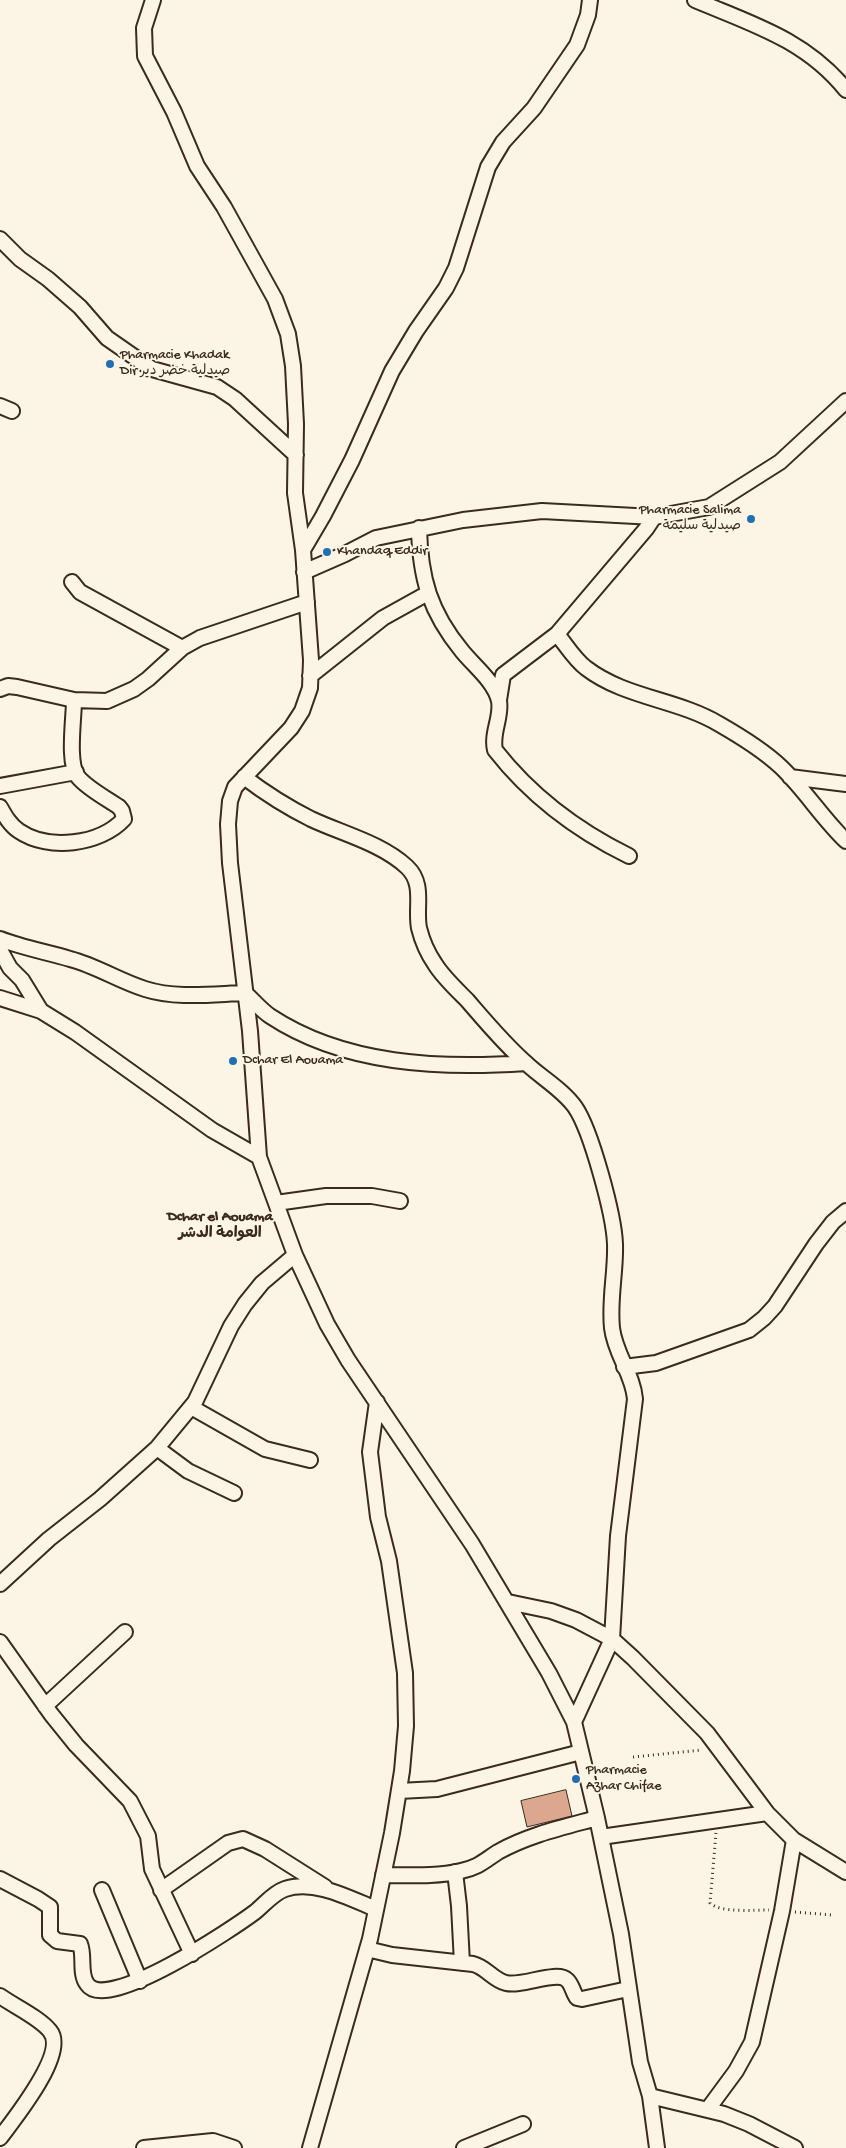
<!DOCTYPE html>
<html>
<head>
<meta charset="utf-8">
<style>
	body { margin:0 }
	canvas { display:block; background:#fcf5e5 }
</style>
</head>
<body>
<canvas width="846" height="2148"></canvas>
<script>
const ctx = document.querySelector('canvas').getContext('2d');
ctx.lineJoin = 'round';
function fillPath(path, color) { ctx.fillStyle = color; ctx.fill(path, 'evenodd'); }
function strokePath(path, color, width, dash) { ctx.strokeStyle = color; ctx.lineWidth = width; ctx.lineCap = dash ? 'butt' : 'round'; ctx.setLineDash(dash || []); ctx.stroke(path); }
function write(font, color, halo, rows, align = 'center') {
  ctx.font = font + ' "Gochi Hand","Playpen Sans Arabic",sans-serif'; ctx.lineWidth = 4; ctx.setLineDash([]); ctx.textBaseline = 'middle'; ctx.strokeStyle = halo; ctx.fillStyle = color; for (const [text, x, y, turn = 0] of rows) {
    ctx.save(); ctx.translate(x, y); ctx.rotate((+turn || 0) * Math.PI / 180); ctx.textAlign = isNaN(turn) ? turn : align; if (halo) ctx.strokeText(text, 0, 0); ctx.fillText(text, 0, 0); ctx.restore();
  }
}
const building = new Path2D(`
	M566,1790l6,26 -45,11 -6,-26z`);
fillPath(building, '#dba78f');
strokePath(building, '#3b2a1e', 1);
const minor = new Path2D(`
	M153,0l-9,28 1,28 29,56 23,54 27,41 51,92 13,35 5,32 3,58 -1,69 8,57 8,110 -1,28 -8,23 -11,17 -56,59 -5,14 -2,23 2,39 20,168 9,126 36,98 32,69 21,36 124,184 77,129 25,49 23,96 24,116 19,128 10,34 74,18 25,10 46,24
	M695,0c57,24 111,40 151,90
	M0,239l20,20 28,20 32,28 27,31 23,16 22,15 65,18 18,12 61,56
	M0,406l12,5
	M419,528c1,50 11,84 43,123 12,15 33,31 37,50 3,16 -8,32 -4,49 36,46 83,81 134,106
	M303,550l20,-34 29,-56 40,-89 24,-40 30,-43 10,-20 32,-101 15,-25 31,-34 43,-63 11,-30 2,-15
	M304,572l41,-18 31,-16 87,-18 79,-9 112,6 55,-10 71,-45 66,-61
	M72,582l8,10 102,56
	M557,634c9,11 18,26 29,34 39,30 91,31 133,56 21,12 44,26 62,43 24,23 41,51 65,74
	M310,676l73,-58 45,-25
	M0,689l8,-3 9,1 57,13 33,1 27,-12 14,-10 34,-31 18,-10 107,-36
	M499,700l4,-25 54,-41 89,-105 8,-12
	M244,777c21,16 43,30 67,42 32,15 70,24 96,48 18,17 8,40 12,61 3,12 9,26 16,36 8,13 21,25 32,36 19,22 38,45 60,64 15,14 36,26 48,43 16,23 39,108 40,137 1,28 -6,55 -3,84 3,26 21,46 23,71l-17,137 -6,103 -38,83
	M790,777l56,7
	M0,786l76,-14
	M0,807c5,9 10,18 19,24 29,20 81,14 105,-12l-2,-8 -3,-4c-13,-9 -31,-18 -41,-30 -11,-14 -4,-58 -4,-77
	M0,939c23,9 47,13 70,20 27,7 49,22 75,30 31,10 68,5 100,4 8,7 16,17 25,23 74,49 170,53 256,47
	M0,950l10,18 12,12 19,31
	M0,998l41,13 34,21 137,98 47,27
	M276,1203l50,-7h46l28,5
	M624,1367l32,-4 93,-33 15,-12 11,-12 41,-62 17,-22 13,-11
	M191,1407l74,42 45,11
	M157,1448l31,23 46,22
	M0,1584l49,-45 51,-40 57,-51 38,-46 36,-76 14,-22 17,-21 33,-28
	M508,1602l43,9 25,9 36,19 21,19 74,75 60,80 27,27 52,32
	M0,1642l51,72 25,31 54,56 18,35 4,33 40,85
	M45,1706l80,-74
	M399,1791l38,-2 144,-37
	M601,1837l166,-24
	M455,1872l4,34 3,57
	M383,1875c26,0 53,2 78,-4 18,-4 23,-10 37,-19 30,-17 66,-25 99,-34
	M0,1879l38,20 12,8v28l7,6 23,3c5,12 -1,29 7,40 19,30 148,-57 168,-72 9,-7 18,-19 30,-23 29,-10 64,9 91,20
	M102,1890l38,91
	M161,1890l67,-47 15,-4 22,10 60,38
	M367,1949l25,6 81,9c13,3 20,16 33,19 16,4 51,-13 61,-3 5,4 6,13 10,18l5,1 46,-10
	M0,1996c14,10 40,22 50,35 18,22 -36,88 -50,107
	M650,2096l7,52
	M708,2109l28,-38 16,-29 30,-131 12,-71
	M144,2148l69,-7 21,7
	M310,2148l60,-209 22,-106 10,-62 4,-45 -1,-53 -16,-112 -11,-44 -8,-65 7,-50
	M464,2148l59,-24`);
strokePath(minor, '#3b2a1e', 18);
strokePath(new Path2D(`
	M633,1757l69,-7
	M716,1833l-6,70c10,10 44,7 59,7
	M795,1912l37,3`), '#3b2a1e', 3, [1, 4]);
strokePath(minor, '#fcf5e5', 14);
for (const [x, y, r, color] of [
	[110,364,5,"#1f6fb2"],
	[751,519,5,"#1f6fb2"],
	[327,552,5,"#1f6fb2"],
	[233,1061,5,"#1f6fb2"],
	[576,1779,5,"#1f6fb2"]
]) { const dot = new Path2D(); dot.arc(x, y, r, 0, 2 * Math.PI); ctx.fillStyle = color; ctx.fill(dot); strokePath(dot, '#fcf5e5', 2); }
write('14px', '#3b2a1e', '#fcf5e5', [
	["Pharmacie Khadak",120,356],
	["Dir صيدلية خضر دير",120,372],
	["Pharmacie Salima",741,511,"right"],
	["صيدلية سليمة",741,527,"right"],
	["Khandaq Eddir",337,552],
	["Dchar El Aouama",243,1061],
	["Pharmacie",586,1771],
	["Azhar Chifae",586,1787]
], 'left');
write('bold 15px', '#3b2a1e', '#fcf5e5', [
	["Dchar el Aouama",220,1218],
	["العوامة الدشر",220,1235]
]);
</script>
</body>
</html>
